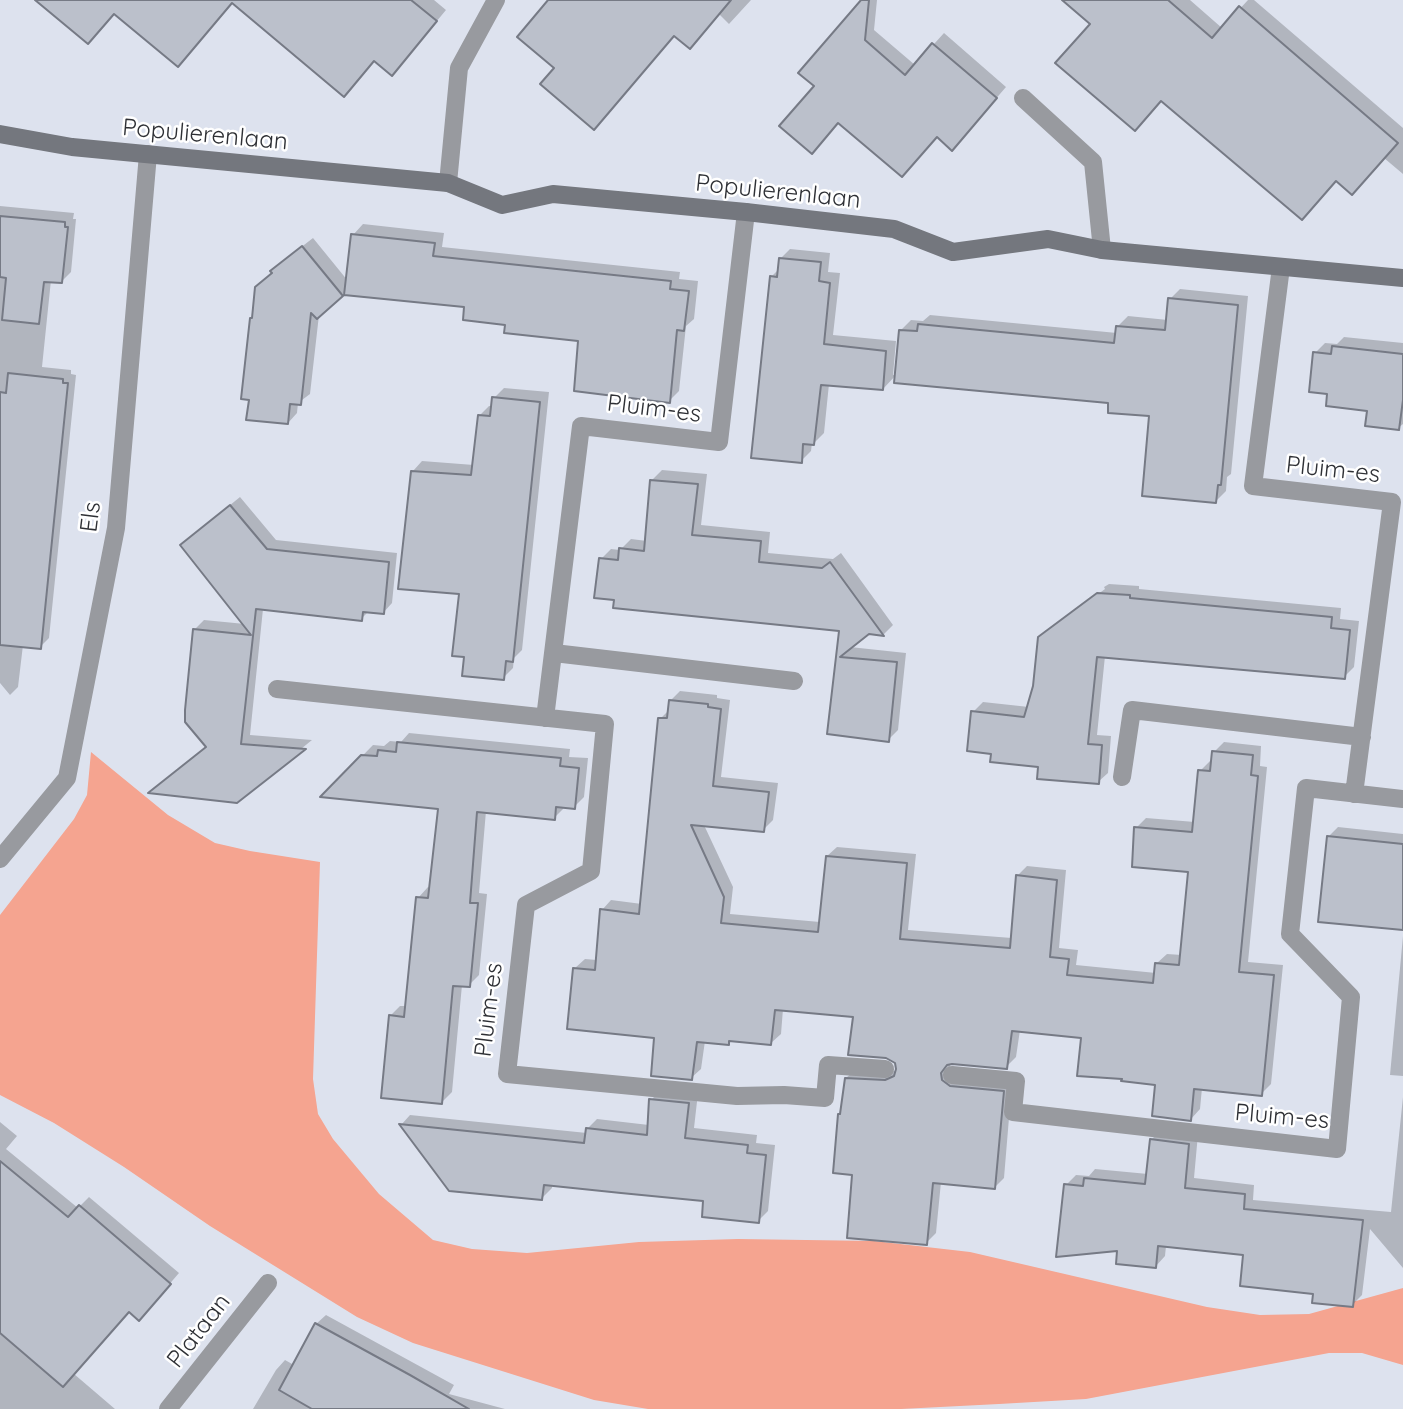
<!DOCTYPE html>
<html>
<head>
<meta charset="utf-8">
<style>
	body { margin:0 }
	canvas { display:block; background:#dde2ee }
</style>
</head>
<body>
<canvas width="1403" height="1409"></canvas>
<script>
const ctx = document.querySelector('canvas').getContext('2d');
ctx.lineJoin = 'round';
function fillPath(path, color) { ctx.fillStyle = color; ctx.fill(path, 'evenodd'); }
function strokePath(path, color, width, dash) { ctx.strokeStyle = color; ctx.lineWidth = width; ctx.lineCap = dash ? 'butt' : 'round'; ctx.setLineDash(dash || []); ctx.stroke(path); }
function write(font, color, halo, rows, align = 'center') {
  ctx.font = font + ' Quicksand,sans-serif'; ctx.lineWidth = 5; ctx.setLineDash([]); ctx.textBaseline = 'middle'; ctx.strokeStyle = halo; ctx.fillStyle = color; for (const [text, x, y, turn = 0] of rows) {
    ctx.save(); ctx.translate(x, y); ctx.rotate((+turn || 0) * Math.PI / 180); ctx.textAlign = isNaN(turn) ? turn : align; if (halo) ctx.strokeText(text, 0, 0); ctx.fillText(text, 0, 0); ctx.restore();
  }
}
fillPath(new Path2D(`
	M91,752l77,63 47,28 35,8 70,11 -7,217 5,35 15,25 46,55 54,46 39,9 55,4 112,-11 99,-3 136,2 96,11 237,55 53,8 49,-1 94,-26v77l-41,-12h-33l-243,46 -87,5 -98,5h-253l-54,-9 -181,-57 -56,-26 -147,-91 -86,-59 -70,-44 -54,-28v-180l74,-96 13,-24z`), '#f5a490');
fillPath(new Path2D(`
	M38,0h396l12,10 -44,53 -27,-3 -31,35 -112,-94 -117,11z
	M551,0h200l-22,24 -10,-10 -44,20 -119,34z
	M863,0h14l-3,30 41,35 29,-32 62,54 -44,51 -25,-3 -121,-49z
	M1084,0h106l32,28 26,-28h6l149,128v46l-19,-16 -47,21 -245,-156z
	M0,206l74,7 -1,6h3l-5,53 -9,9 -11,-1 -9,87 29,3v4l5,1 -27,263 -9,9 -17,-2 -5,42 -8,8 -10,-12z
	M363,224l81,9 -2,14 238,25 -1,7 19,2 -4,38 -8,7 -7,65 -10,10 -90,-62 -72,-16 -41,-17 -119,-16 -28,25 -9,79 -12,9 -1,10 -9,10 -34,-107 20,-43 8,-11 31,-24 35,43 5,-46z
	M790,249l40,4 -2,19 12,1 -7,62 63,6 -3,34h3l-13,14 -54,-5 -5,49 -10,10h-2l-1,8 -10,10 -30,-184 8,-8 1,-10z
	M1180,289l68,7 -17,178 -4,3 -1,14 -10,10 -65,-87 -250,-84 10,-10 12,1 7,-6 187,18 1,-7 10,-10 40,4 2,-21z
	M1344,337l59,6v81l-5,4 -29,-19 -40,-17 -14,-39 10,-10 12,1z
	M504,388l45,4 -27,258 -8,8 -1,10 -10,10 -37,-23 -5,-63 -48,-121 9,-10 52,4 5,-49 10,-10h4l1,-8z
	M662,470l45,4 -6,51 69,7 -2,21 65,6 8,-6 52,72 -9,9 -16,-2 -18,15 56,6 -8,77 -10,10 -59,-7 12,-103 -225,-31 -15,-40 10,-10 9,1 11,-11 16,2 5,-61z
	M240,497l36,43 121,13 -5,50 -9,10 -14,-2 -8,8 -98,-10 -13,126 62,5 -75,61 -29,-55 -13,-117 9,-9 41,4 -53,-88z
	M1109,584l30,2v3l202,19 -1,11 19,2 -5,46 -10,10 -239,-21 -8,79 14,1 -3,37 -10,9 -105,-30 -20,-40 10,-10 46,5 6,-20 4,-49 7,-8v2l59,-43 -1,-2z
	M680,691l37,4v3l13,2 -9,77 57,6 -5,37 -10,10 -59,-5 29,62 -3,27 90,8 7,-66 10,-9 79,7 -8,76 104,8 5,-62 10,-10 39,4 -7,78 19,2 -2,15 80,8 1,-10 10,-9 15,1 8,-84 -54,-43 10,-10 49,4 5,-51 10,-10 3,1 1,-10 10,-10 37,4 -1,20 7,1 -19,195 35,3 -12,119 -10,10 -59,-6 -2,21 -9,10 -34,-36 -74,-47 -63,-6 -4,27 -10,10 -56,-5 1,9 61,11 -8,96 -10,10 -53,-6 -5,51 -10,10 -72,-69 -8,-96 10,-9 40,2v-9l-41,-47 -72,-6 -2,25 -10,9 -39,-3 -4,3 -23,-2 -4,28 -10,9 -35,-42 -81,-68 10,-9 12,1 5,-50 9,-10 31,4 18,-185 10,-10v-8z
	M409,733l161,16 -1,8 19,1 -4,39 -10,10 -10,1 -10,10 -68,-7 -7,82 8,1 -8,81 -10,10h-7l-10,107 -10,10 -52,-86 10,-10h7l11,-108 10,-11 3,1 9,-81 -116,-12 49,-50 11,1 6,-5 11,1z
	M1338,827l65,7v88l-75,-85z
	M1403,936v140l-13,-1z
	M661,1090l37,3 -4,35 63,7 -1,8 19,2 -7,66 -10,10 -53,-21 -153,-15v3l-10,10 -141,-73 9,-10 177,18v-4l10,-10 52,6 2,-25z
	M1403,1097v171l-33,-39 -8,66 -10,10 -37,-13 -70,-39 -79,-7 -1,10 -9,10 -37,-17 -53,-64 10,-10 13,1 6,-7 53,5 3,-34 10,-10 37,4 -4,44 60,7 -1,15 138,12z
	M0,1122l17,14 -11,13 72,59 11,-11 90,76 -31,36 -19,1 -110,17 96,82h-115z
	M326,1315l128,70 -5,9 56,15h-252l23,-39 9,-10 9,5 22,-41z`), '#0003');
const building = new Path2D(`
	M35,0h376l26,21 -45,55 -18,-15 -30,36 -112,-94 -54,64 -64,-53 -26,30z
	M548,0h183l-41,49 -16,-13 -80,94 -54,-46 14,-16 -37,-31z
	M861,0h8l-4,40 40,35 27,-32 65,55 -45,53 -15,-14 -35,40 -64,-54 -26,31 -33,-28 35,-40 -16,-13z
	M1062,0h106l44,38 27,-32 159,137 -46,52 -16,-14 -34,39 -141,-119 -26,30 -80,-68 35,-39z
	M0,216l65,6v5h3l-6,56 -18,-1 -5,42 -37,-4 4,-42 -6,-1z
	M351,234l84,9 -2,13 238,25 -1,8 19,2 -5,40 -7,-1 -7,73 -96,-12 4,-50 -74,-8 1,-8 -42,-5 1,-13 -120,-12z
	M302,246l41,50 -26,23 -6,-6 -10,92 -11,-1 -2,20 -42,-4 3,-20 -8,-1 9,-81h2l3,-31 17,-14 -2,-2z
	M779,258l42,4 -2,19 11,2 -6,61 62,7 -3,39 -62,-5 -7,60 -11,-1 -1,19 -51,-5 19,-182 7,1z
	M1168,298l70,7 -17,180h-3l-2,18 -74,-7 7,-80 -41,-3v-10l-214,-20 5,-53 18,1 1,-7 196,19 2,-17 49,4z
	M1332,346l71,8v46l-4,30 -34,-4 2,-15 -41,-5 1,-12 -18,-2 4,-40 18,2z
	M8,373l55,6v4h5l-27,266 -41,-4v-253l6,1z
	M492,397l48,5 -27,260 -7,-1 -2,19 -42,-4 2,-19 -12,-1 7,-62 -61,-5 13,-118 60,4 7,-60 12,1z
	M650,480l48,4 -6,51 69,6 -2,21 63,6 8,-6 54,74 -15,-2 -29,23 57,5 -8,80 -62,-8 12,-103 -226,-23 1,-8 -20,-2 5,-40 19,2 1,-12 25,3z
	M230,505l37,44 122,13 -5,52 -21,-2 -1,9 -106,-12 -15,135 65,5 -69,54 -89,-10 58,-46 -21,-25v-12l8,-81 58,6 -71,-90z
	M1097,593l33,2v3l202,19 -1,11 19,2 -5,49 -248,-22 -9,87 14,1 -3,39 -62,-5 1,-12 -48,-5 1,-8 -24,-3 4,-40 53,6 9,-31 5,-49z
	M669,700l39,4v3l13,2 -8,77 56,6 -5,40 -73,-7 33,72 -3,26 97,9 8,-76 81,7 -7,76 110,9 6,-73 41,5 -7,77 19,2 -2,16 86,8 2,-20 24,2 9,-93 -56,-5 2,-40 58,5 6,-62 12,1 2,-20 41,4 -2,20 7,1 -19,196 35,3 -12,121 -68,-7 -3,32 -39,-5 3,-31 -34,-4 1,-2 -45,-3 4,-38 -69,-7 -5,38 -55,-5 -5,1 -6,8 1,7 8,6 54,5 -9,98 -62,-6 -6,62 -80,-7 5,-63 -19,-2 5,-59h2l5,-36 40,2 9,-4 2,-7 -1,-6 -9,-5 -38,-3 5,-38 -78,-7 -4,35 -42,-4v4l-32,-3 -5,38 -41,-4 3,-38 -87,-9 6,-61 22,2 5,-61 39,5 19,-196h9z
	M397,742l164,16 -1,8 19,2 -4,41 -19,-2 -1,13 -78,-8 -7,91h8l-8,84 -17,-1 -11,118 -61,-6 8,-83 15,2 12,-120 12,1 10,-89 -118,-12 41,-42 16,1 1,-6 18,2z
	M1327,836l76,8v86l-85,-8z
	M649,1099l40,4 -4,35 63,7 -1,8 19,2 -7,68 -57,-6 1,-16 -82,-8 -77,-8 -2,15 -93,-9 -50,-67 185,19 2,-15 61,7z
	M1150,1139l39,5 -4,44 60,6 -1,15 119,11 -10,87 -41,-4 1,-9 -73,-8 3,-31 -85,-9 -2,22 -40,-4 1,-13 -61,6 8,-73 19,2 1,-8 61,6z
	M0,1161l68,56 11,-12 92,79 -32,37 -10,-9 -66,75 -63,-54z
	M315,1323l95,52 59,34h-157l-33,-19z`);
fillPath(building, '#bbc0cb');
strokePath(building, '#767a85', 2);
strokePath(new Path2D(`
	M1023,98l70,64 9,88
	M448,183l11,-115 37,-68
	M1281,267l-28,219 139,16 -38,292
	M554,653l240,28
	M277,689l328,35 -14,147 -65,34 -19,169 230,22 47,-1 41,3 3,-33 57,4
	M545,718l36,-292 138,16 27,-230
	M1122,777l10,-67 230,27
	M0,859l67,-81 49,-250 32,-374
	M952,1075l64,6 -3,31 324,37 14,-152 -61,-63 16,-146 97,11
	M168,1409l100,-126`), '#989a9f', 18);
strokePath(new Path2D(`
	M0,134l72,13 376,36 54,22 51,-11 193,18 148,17 59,23 95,-13 54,11 301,28`), '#74777e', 18);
write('24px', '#2e3035', '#fff', [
	["Populierenlaan",205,135,5],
	["Populierenlaan",778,192,6],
	["Pluim-es",654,409,7],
	["Pluim-es",1333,470,6],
	["Els",91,517,-83],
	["Pluim-es",489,1010,-83],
	["Pluim-es",1282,1117,5],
	["Plataan",199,1331,-52]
]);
</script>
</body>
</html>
